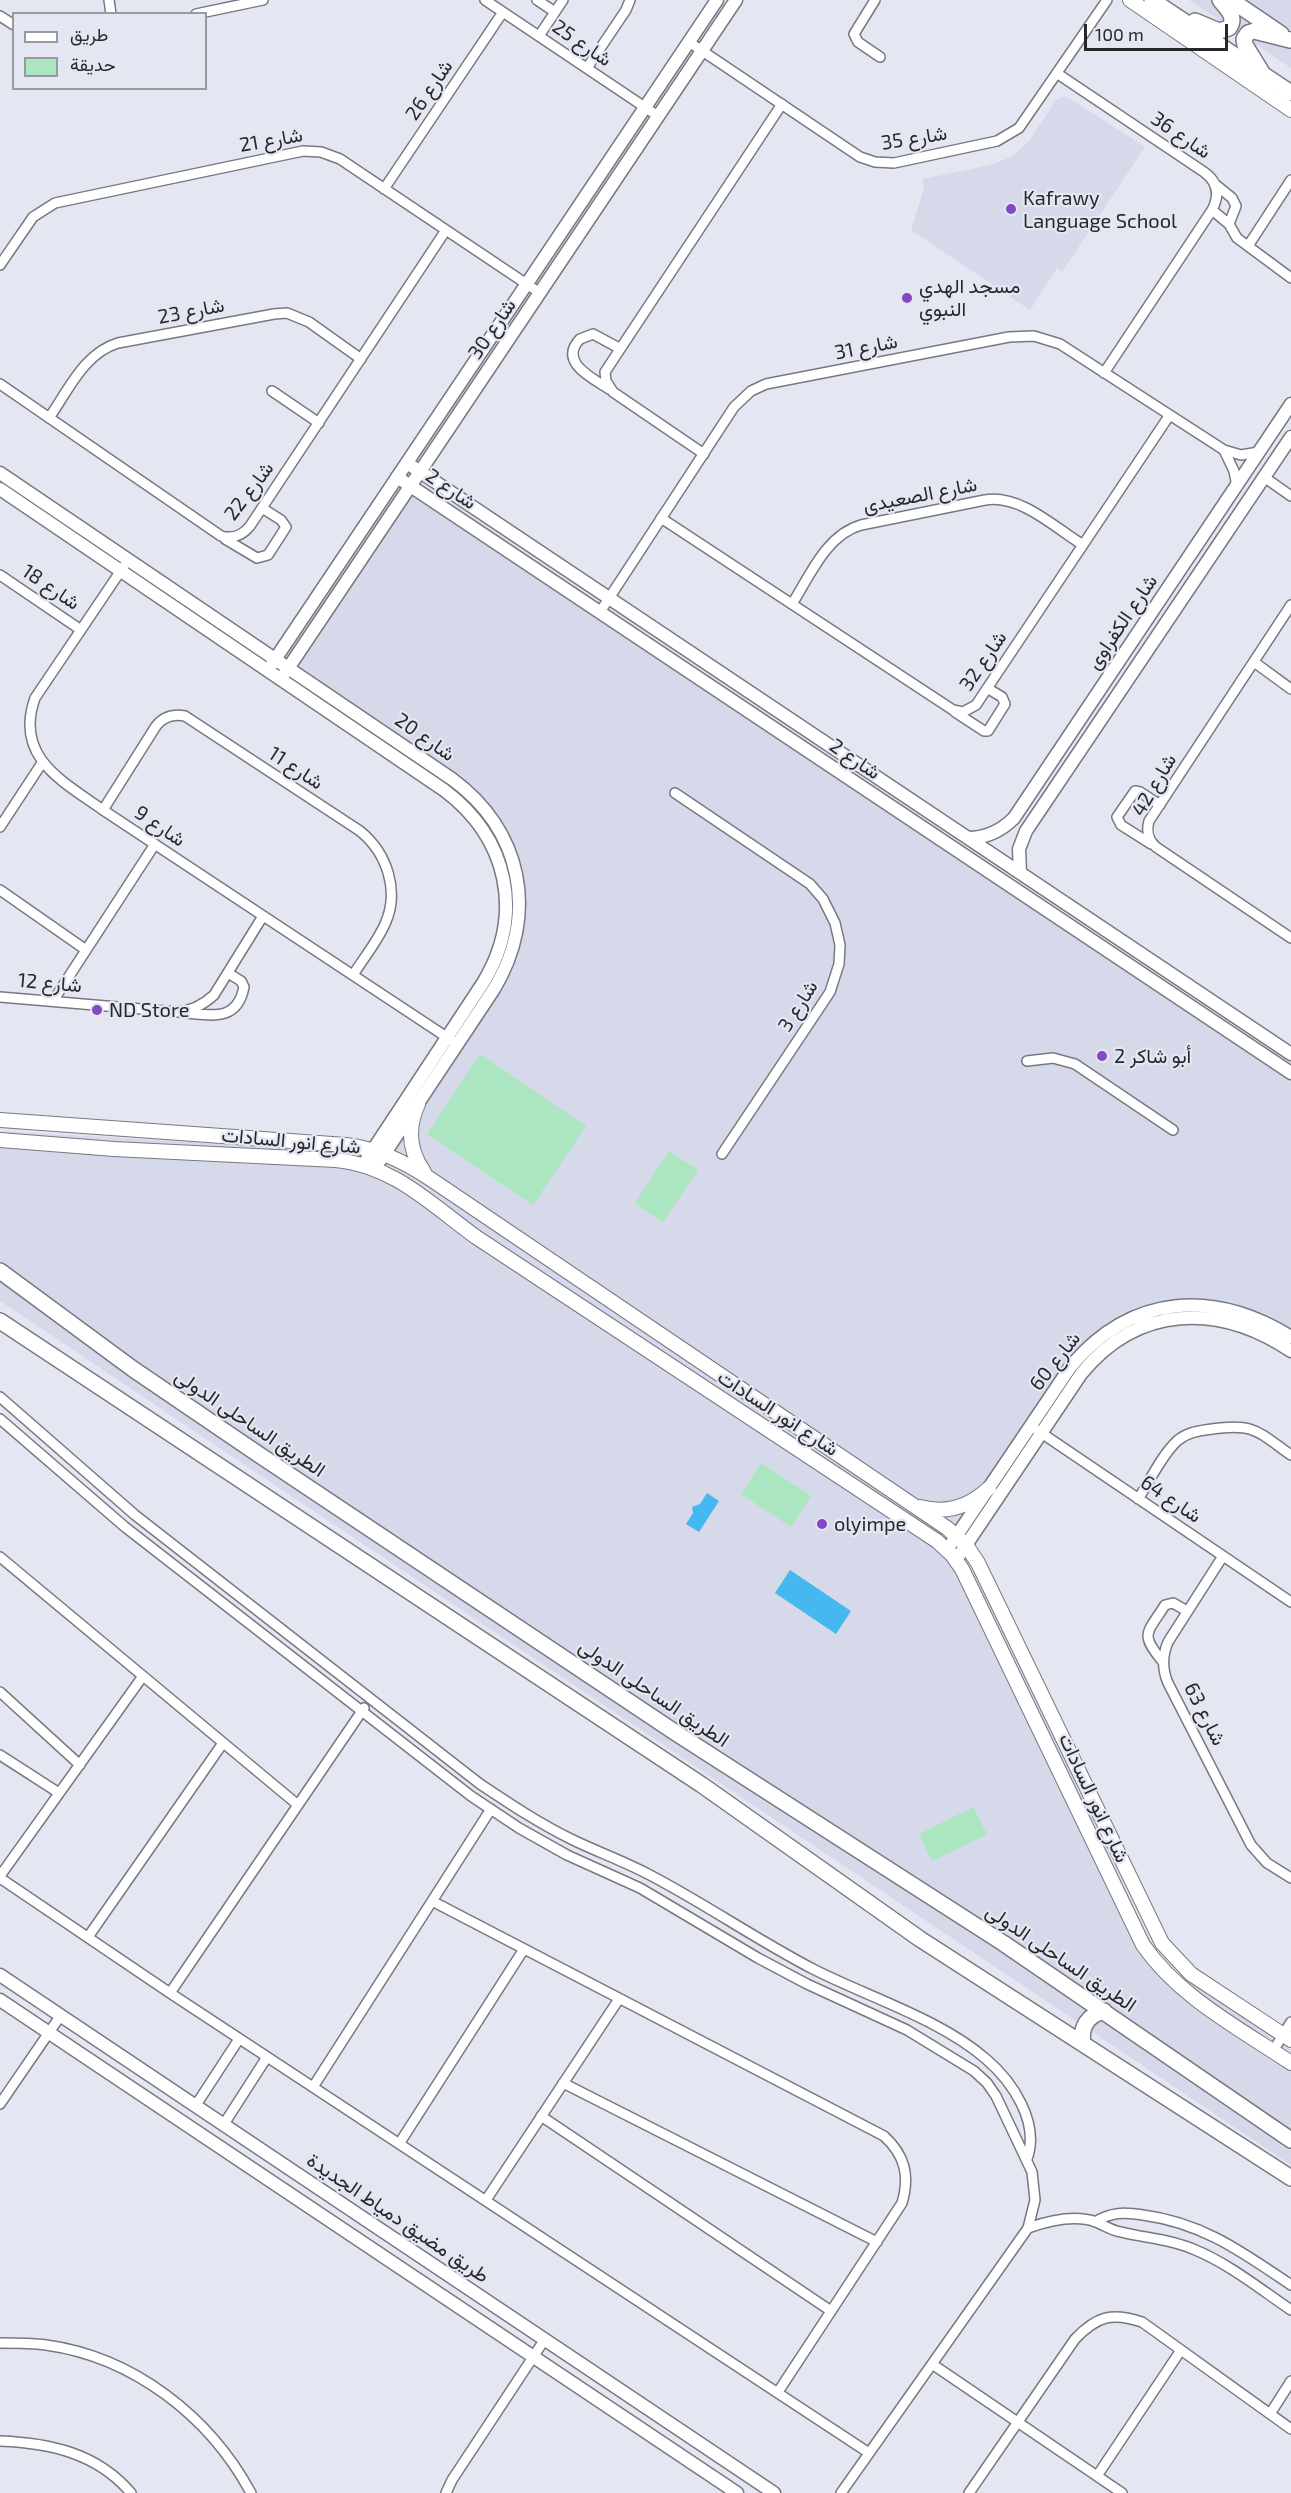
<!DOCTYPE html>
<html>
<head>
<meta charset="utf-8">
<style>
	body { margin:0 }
	#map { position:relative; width:1291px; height:2493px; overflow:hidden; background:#e4e6f1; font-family:"Exo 2",Vazirmatn,sans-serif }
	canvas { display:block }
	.legend { position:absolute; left:12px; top:12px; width:195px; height:78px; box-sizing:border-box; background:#e4e6f1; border:2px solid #989aa2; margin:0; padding:8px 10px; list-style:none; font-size:18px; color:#27282c }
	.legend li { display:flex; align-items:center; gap:12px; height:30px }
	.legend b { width:30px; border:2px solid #989aa2 }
	.scale { position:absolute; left:1084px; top:24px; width:144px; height:27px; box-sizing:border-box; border:3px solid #27282c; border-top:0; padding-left:8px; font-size:18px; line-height:21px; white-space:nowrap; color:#27282c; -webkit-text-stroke:4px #e4e6f1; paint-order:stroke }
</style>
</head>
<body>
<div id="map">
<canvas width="1291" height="2493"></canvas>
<ul class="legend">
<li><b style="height:8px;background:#fff"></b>طريق</li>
<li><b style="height:16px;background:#abe6c1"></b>حديقة</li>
</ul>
<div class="scale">100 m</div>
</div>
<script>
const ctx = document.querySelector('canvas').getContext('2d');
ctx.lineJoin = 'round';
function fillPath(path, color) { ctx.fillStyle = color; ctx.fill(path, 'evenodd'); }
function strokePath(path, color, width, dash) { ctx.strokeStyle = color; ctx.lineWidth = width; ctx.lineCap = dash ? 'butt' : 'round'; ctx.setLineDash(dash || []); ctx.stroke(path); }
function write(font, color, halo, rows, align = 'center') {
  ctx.font = font + ' "Exo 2",Vazirmatn,sans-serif'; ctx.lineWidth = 4.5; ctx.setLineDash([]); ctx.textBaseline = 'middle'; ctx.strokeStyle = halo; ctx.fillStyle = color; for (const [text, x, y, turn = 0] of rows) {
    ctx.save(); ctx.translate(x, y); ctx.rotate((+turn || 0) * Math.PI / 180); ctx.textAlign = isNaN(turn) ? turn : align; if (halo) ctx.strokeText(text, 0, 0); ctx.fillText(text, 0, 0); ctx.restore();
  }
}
fillPath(new Path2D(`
	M1189,0h102v68z
	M1062,97l7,1 76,49 -83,125 -5,-4 -27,42 -119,-80 13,-42 -1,-9 68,-14 20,-8 18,-16 27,-41z
	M409,475l882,589v281l-28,-17 -28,-11 -37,-6 -25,2 -23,5 -33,15 -21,16 -17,17 -121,181 38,66 151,321 11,19 22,23 111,74v115l-1291,-864v-170l349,20 24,6 120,-179 12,-29 9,-41 -2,-26 -7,-25 -18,-33 -25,-29 -183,-127z`), '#d5d9ea');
fillPath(new Path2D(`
	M480,1054l106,72 -53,79 -106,-71z
	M669,1151l29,19 -35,52 -28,-19z
	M761,1463l50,33 -20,31 -50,-33z
	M973,1807l14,27 -55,27 -13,-27z`), '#abe6c1');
fillPath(new Path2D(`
	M707,1493l12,8 -20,31 -13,-8 7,-11 -1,-6 8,-3z
	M790,1570l61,41 -15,23 -61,-41z`), '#45b8ef');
const minor = new Path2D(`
	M109,0l2,14
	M485,0l173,116
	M537,0l18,12
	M875,0l-21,34 4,8 22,15
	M196,14l67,-14
	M0,16l14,9
	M539,36l24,-36
	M689,42l171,115 15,5 19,1 103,-22 22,-13 88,-128
	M587,68l39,-58 4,-10
	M1058,74l146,98c14,10 16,23 8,38l-108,163
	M1216,185l16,13 4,8 -7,18
	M384,189l119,-177
	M1212,210l17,14 8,14 54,40
	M1248,246l43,-66
	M0,265l33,-48 22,-14 248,-52 18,1 19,7 200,134
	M0,384l221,152c12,3 21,0 29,-10l196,-296
	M609,389c-17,-11 -51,-27 -29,-50l13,-5 26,14
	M272,391l47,32
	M49,418c19,-27 35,-65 69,-75l156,-29 13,-1 22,9 52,37
	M1224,450l10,21 3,15
	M704,454l-91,-62 -7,-11 -1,-9 177,-268
	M1264,477l27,19
	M661,518l292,192 10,2 13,-7 193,-289
	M225,539l32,19 11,-3 18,-28 -5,-7 -19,-12
	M124,566l-89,132c-21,59 27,83 68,112l348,230
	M0,575l81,55
	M792,604c18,-28 34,-69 69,-79l124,-25c35,-6 69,27 98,45
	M1291,605l-142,216c-3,11 -1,19 7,26l135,91
	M600,612l134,-205 17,-16 15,-7 243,-47 25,-1 26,8 164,106 17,5 18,-3
	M1254,662l37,27
	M955,712l29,19h4l17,-27 -3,-7 -15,-9
	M675,793l135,91 13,15 12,24 5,22 -1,19 -9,28 -108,162
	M103,810l53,-84c8,-10 18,-12 29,-10l175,115c27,22 40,60 25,93 -8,18 -22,35 -32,51
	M0,827l42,-64
	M1151,844l-30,-19 -4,-8 18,-26 5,1 20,13
	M0,890l86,60
	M0,997l177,15c15,-1 26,-7 37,-17l49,-79
	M53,1001l102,-157
	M185,1013c27,2 52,9 59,-26l-3,-6 -13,-8
	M1027,1061l26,-3 22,6 98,66
	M0,1397l135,118 345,269c30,20 60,40 93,56 25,12 50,21 75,34 56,29 109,66 165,95 55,28 127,50 173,90 27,23 54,64 41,100
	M0,1419l125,108 346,269 48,32 48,27 73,33 118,70 49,26 100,46 67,41 13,12 9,13 36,76 3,28 -7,28 -187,265
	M1037,1430l254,172
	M1138,1499c12,-18 23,-43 39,-58 10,-9 22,-10 35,-12 42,-6 45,2 79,26
	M1223,1556l-55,86c-6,14 -6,27 0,41l83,162 16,18 24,15
	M0,1557l298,248
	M1163,1662c-24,-29 -16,-28 2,-57l8,-2 14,8
	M0,1692l80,73
	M0,1755l59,38
	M0,1876l143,-200
	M0,1878l170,115 699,460
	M432,1901l452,235c21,19 26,40 18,67l-124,189
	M88,1937l135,-194
	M170,1993l194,-285
	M1273,2051l18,-29
	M563,2083l314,159
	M313,2087l178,-278
	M0,2104l61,-89
	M196,2105l43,-66
	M541,2116l290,195
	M224,2124l43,-67
	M399,2144l125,-195
	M486,2200l133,-201
	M1095,2222c16,-10 29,-10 48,-7 60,8 99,37 148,70
	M1028,2228c20,-7 46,-14 68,-6 8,3 16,9 25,10 24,6 49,7 72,17 35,14 67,40 98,61
	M0,2343c15,0 31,0 46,2 88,12 164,72 205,148
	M932,2364l190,129
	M1270,2414l21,-33
	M0,2441c50,2 97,12 131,52
	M1097,2476l84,-126
	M446,2493l6,-13 93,-141
	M969,2493l106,-154c22,-23 37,-27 67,-17l149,107`);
const tertiary = new Path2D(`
	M407,463l884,591
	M0,473l452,306c70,51 87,135 42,210l-119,179
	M397,477l894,596
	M0,489l444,301c64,48 81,124 39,193l-120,182
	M272,664l445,-664
	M285,673l451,-673
	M968,838c18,0 33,-7 46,-20l277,-414
	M1020,872l-1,-23 7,-18 265,-394
	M947,1550l124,-184c61,-72 142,-77 220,-29
	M956,1560l125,-186c57,-70 138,-71 210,-23
	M0,1975l774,518
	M0,2000l737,493`);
const secondary = new Path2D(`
	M1130,0l161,110
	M418,1104c-11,24 -9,47 6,68
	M0,1120l346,25c32,4 57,16 83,33l518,350 19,17 12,18 184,380 29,31 100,66
	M0,1140l114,9 222,11c57,5 96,45 140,77l461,304 15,14 10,14 181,376c36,52 96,83 148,118
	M920,1507c26,7 49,0 69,-19`);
const primary = new Path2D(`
	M1152,0l139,93
	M1231,0l50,34
	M1195,21l24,10 10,-3c8,-11 -2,-19 -9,-28
	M1261,71l-16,-26 -1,-6 4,-6 6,-2 36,9`);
const trunk = new Path2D(`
	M0,1271l133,98 125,85 418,279 327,210 288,197
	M0,1321l702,464 218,154 371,239
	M1083,2044c-3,-17 5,-29 21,-33`);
strokePath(minor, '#777982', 12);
strokePath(tertiary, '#777982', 15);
strokePath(secondary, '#777982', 16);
strokePath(primary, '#777982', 18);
strokePath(trunk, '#777982', 18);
strokePath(minor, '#fff', 9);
strokePath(tertiary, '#fff', 12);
strokePath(secondary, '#fff', 14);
strokePath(primary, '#fff', 15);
strokePath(trunk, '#fff', 15);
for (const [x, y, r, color] of [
	[1011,209,6,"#8249c0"],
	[907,298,6,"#8249c0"],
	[97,1010,6,"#8249c0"],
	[1102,1056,6,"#8249c0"],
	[822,1524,6,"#8249c0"]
]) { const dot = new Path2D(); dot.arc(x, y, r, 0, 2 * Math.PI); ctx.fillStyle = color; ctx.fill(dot); strokePath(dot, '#e4e6f1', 2); }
write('20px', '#27282c', '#e4e6f1', [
	["شارع 25",582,43,34],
	["شارع 26",429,90,-56],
	["شارع 36",1181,135,34],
	["شارع 35",914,138,-9],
	["شارع 21",271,140,-10],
	["شارع 23",191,311,-11],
	["شارع 30",492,329,-56],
	["شارع 31",866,347,-11],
	["شارع 2",451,489,34],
	["شارع 22",249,491,-53],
	["شارع الصعيدى",920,495,-11],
	["شارع 18",51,587,34],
	["شارع الكفراوى",1122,622,-56],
	["شارع 32",983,661,-56],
	["شارع 20",425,737,35],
	["شارع 2",855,759,34],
	["شارع 11",296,768,33],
	["شارع 42",1154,785,-60],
	["شارع 9",160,826,34],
	["شارع 12",50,983,5],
	["شارع 3",798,1006,-58],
	["شارع انور السادات",291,1141,5],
	["شارع 60",1055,1361,-52],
	["شارع انور السادات",778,1413,33],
	["الطريق الساحلى الدولى",250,1423,34],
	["شارع 64",1171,1499,34],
	["الطريق الساحلى الدولى",654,1693,34],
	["شارع 63",1205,1714,63],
	["شارع انور السادات",1094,1798,65],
	["الطريق الساحلى الدولى",1061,1958,34],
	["طريق مضيق دمياط الجديدة",398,2218,34]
]);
write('20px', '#27282c', '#e4e6f1', [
	["Kafrawy",1023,198],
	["Language School",1023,221],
	["مسجد الهدي",919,286],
	["النبوي",919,309],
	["ND Store",109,1010],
	["أبو شاكر 2",1114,1056],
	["olyimpe",834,1524]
], 'left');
</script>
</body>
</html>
